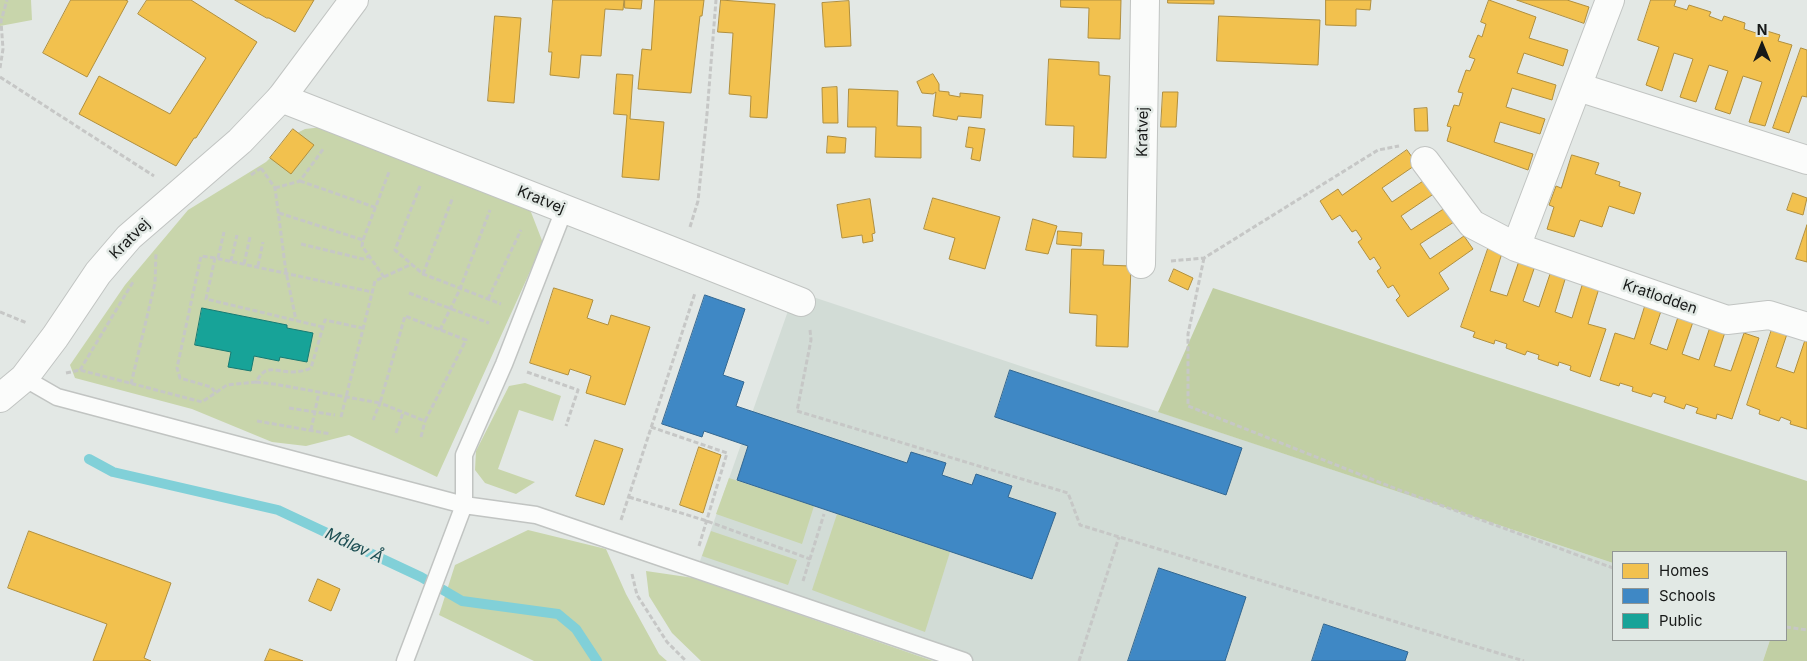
<!DOCTYPE html>
<html>
<head>
<meta charset="utf-8">
<style>
	body { margin:0 }
	#map { position:relative; width:1807px; height:661px; overflow:hidden; background:#e3e8e5; font-family:Inter,sans-serif }
	canvas { display:block }
	.legend { position:absolute; left:1612px; top:551px; width:175px; height:90px; box-sizing:border-box; background:#e2e9e5; border:1px solid #919693; margin:0; padding:6px 9px; list-style:none; font-size:15px; color:#171918 }
	.legend li { display:flex; align-items:center; gap:10px; height:25px }
	.legend b { width:25px; border:1px solid #919693 }
	.north { position:absolute; left:1737px; top:20px; width:50px; height:50px; -webkit-text-stroke:4px #e2e9e5; paint-order:stroke; rotate:0deg; font-size:14px; font-weight:700; line-height:20px; text-align:center; color:#171918 }
	.north::after { content:''; display:block; margin:auto; width:18px; height:22px; background:#171918; clip-path:polygon(50% 0,100% 100%,50% 72%,0 100%) }
</style>
</head>
<body>
<div id="map">
<canvas width="1807" height="661"></canvas>
<ul class="legend">
<li><b style="height:14px;background:#f2c14e"></b>Homes</li>
<li><b style="height:14px;background:#3f88c5"></b>Schools</li>
<li><b style="height:14px;background:#17a398"></b>Public</li>
</ul>
<div class="north">N</div>
</div>
<script>
const ctx = document.querySelector('canvas').getContext('2d');
ctx.lineJoin = 'round';
function fillPath(path, color) { ctx.fillStyle = color; ctx.fill(path, 'evenodd'); }
function strokePath(path, color, width, dash) { ctx.strokeStyle = color; ctx.lineWidth = width; ctx.lineCap = dash ? 'butt' : 'round'; ctx.setLineDash(dash || []); ctx.stroke(path); }
function write(font, color, halo, rows, align = 'center') {
  ctx.font = font + ' Inter,sans-serif'; ctx.lineWidth = 5; ctx.setLineDash([]); ctx.textBaseline = 'middle'; ctx.strokeStyle = halo; ctx.fillStyle = color; for (const [text, x, y, turn = 0] of rows) {
    ctx.save(); ctx.translate(x, y); ctx.rotate((+turn || 0) * Math.PI / 180); ctx.textAlign = isNaN(turn) ? turn : align; if (halo) ctx.strokeText(text, 0, 0); ctx.fillText(text, 0, 0); ctx.restore();
  }
}
fillPath(new Path2D(`
	M795,291l818,272v77h157l-7,21h-830l-239,-83z`), '#d2dcd6');
fillPath(new Path2D(`
	M0,0h31l1,20 -32,6z
	M323,127l206,80 14,36 -106,234 -88,-42 -43,11 -34,-4 -80,-33 -117,-31 -5,-13 55,-80 63,-75 78,-48 27,-27 12,-6z
	M525,383l36,13 -8,25 -34,-11 -21,59 37,13 -19,12 -31,-11 -10,-13 1,-19 33,-65z
	M729,478l85,28 -12,38 -86,-30z
	M837,514l113,38 -25,80 -113,-42z
	M528,530l78,19 20,45 33,60 8,7h-133l-95,-46 16,-50z
	M711,531l86,29 -9,25 -86,-29z
	M646,571l48,7 239,83h-232l-29,-28 -23,-37z`), '#c8d5ab');
fillPath(new Path2D(`
	M1213,288l594,193v180h-44l7,-21h16v-88h-173v11l-455,-151z`), '#c1cfa4');
const homes = new Path2D(`
	M71,0h54l3,1 -41,76 -44,-24z
	M147,0h44l66,42 -61,96h-2l-18,28 -97,-52 20,-38 71,38 36,-56 -68,-44z
	M235,0h79l-19,32 -26,-14h-2z
	M553,0h71l-1,10 -18,-1 -4,47 -20,-1 -2,23 -29,-3 2,-23h-3z
	M625,0h17l-1,9 -16,-1z
	M655,0h49l-2,16h-2l-9,77 -53,-4 4,-40 9,1z
	M721,0l54,4 -8,114 -17,-1 1,-21 -22,-2 4,-61 -15,-1z
	M1061,0h60l-1,39 -32,-1 1,-30 -28,-1z
	M1168,0h46v4l-46,-1z
	M1326,0h45l-1,10 -14,-1v17l-30,-1z
	M1489,0l47,17 -7,21 39,12 -5,16 -39,-13 -7,20 39,12 -4,15 -40,-12 -6,19 39,12 -5,15 -40,-12 -6,20 39,12 -5,16 -81,-29 4,-14 -4,-1 7,-21 5,1 4,-13 -5,-1 8,-22 4,1 5,-12 -6,-2 9,-22 4,2 4,-13 -5,-2z
	M1517,0h50l22,7 -5,16z
	M1651,0h25l-2,6 13,4 2,-5 22,7 -2,4 13,5 2,-5 21,7 -1,6 12,4 1,-5 23,7 -2,6 14,4 -27,81 -16,-4 13,-40 -19,-6 -13,38 -15,-5 13,-38 -19,-6 -13,37 -16,-5 13,-38 -19,-6 -12,38 -16,-6 13,-38 -21,-7z
	M849,1l2,45 -26,1 -3,-44z
	M495,16l26,2 -7,85 -26,-2z
	M1219,16l101,4 -2,45 -101,-4z
	M1801,48l6,2v47l-5,-1 -13,37 -16,-5z
	M1049,59l50,3v13l11,1 -4,82 -33,-1 1,-31 -28,-1z
	M617,74l16,1 -3,44 34,3 -5,58 -37,-3 5,-62 -13,-1z
	M933,74l6,10v7l10,1v3l11,2v-4l23,2 -2,23 -23,-2 -1,4 -24,-4 3,-24 -3,2 -11,-1 -5,-11z
	M837,87l1,36h-15l-1,-35z
	M849,89l49,2 -1,35 24,1v31l-46,-1 1,-30h-28z
	M1163,92h15l-2,35h-15z
	M1427,108l1,23h-13l-1,-22z
	M969,127l16,2 -5,32 -9,-2 2,-11 -7,-1z
	M293,129l21,16 -23,29 -21,-16z
	M828,136l18,2 -1,15h-18z
	M1407,150l10,14 -35,24 10,14 34,-23 9,14 -34,23 10,14 34,-22 9,14 -34,22 10,15 34,-23 9,13 -34,24 10,16 -41,28 -12,-17 4,-4 -7,-11 -5,3 -11,-17 4,-3 -7,-11 -4,3 -12,-18 4,-3 -6,-9 -4,2 -12,-17 -8,5 -12,-19 18,-12 4,6z
	M1572,155l27,8 -4,11 25,8 -1,4 22,7 -7,21 -25,-8 -7,21 -22,-7 -6,17 -27,-8 7,-22 -5,-2 7,-19 5,2z
	M1793,193l14,5 -4,17 -16,-5z
	M933,198l67,19 -15,52 -36,-10 6,-21 -31,-9z
	M870,199l5,34 -3,1 1,7 -10,2 -1,-8 -20,3 -5,-33z
	M1033,219l24,7 -9,28 -22,-4z
	M1807,225v37l-11,-3z
	M1058,231l24,2 -1,13 -24,-2z
	M1489,246l14,4 -13,41 17,5 13,-38 16,5 -13,38 16,6 13,-39 15,5 -12,39 17,6 12,-39 16,6 -12,39 18,5 -16,48 -20,-7 1,-4 -12,-4 -1,4 -20,-7 1,-4 -12,-4 -2,4 -19,-7 1,-4 -12,-4 -1,4 -21,-7 2,-5 -14,-5z
	M1072,249l32,1 -1,15 28,1 -3,81 -32,-1 1,-31 -27,-2z
	M1174,269l19,9 -5,12 -19,-9z
	M554,288l39,12 -6,18 21,7 3,-10 39,12 -25,78 -39,-12 5,-17 -21,-7 -2,6 -38,-12z
	M1647,300l16,5 -13,39 17,6 13,-39 15,5 -13,38 17,6 13,-39 15,5 -13,40 17,5 13,-38 15,5 -27,81 -15,-5 -1,5 -20,-6 2,-5 -12,-4 -2,5 -20,-7 2,-5 -13,-4 -2,4 -19,-6 1,-4 -13,-4 -1,3 -19,-6 15,-47 19,6z
	M1774,323l15,5 -13,39 18,6 13,-39v95l-17,-5 1,-3 -10,-4 -2,4 -20,-7 1,-4 -13,-5z
	M595,440l28,9 -19,56 -28,-9z
	M699,447l22,8 -18,58 -23,-8z
	M29,531l142,52 -27,75 7,3h-58l14,-37 -99,-36z
	M318,579l22,10 -9,22 -22,-10z
	M270,649l33,12h-38z`);
fillPath(homes, '#f2c14e');
strokePath(homes, '#b08f3e', 1);
const schools = new Path2D(`
	M705,295l40,14 -22,66 21,7 -8,24 171,57 4,-11 35,11 -4,12 30,10 4,-11 36,12 -4,11 48,16 -24,66 -295,-99 11,-34 -44,-15 -2,6 -40,-13z
	M1010,370l232,78 -16,47 -231,-78z
	M1159,568l87,29 -21,64h-97z
	M1324,624l84,28 -3,9h-93z`);
fillPath(schools, '#3f88c5');
strokePath(schools, '#336791', 1);
const public = new Path2D(`
	M202,308l85,17v3l26,5 -6,29 -27,-5 -1,4 -25,-5 -3,15 -23,-4 3,-15 -36,-7z`);
fillPath(public, '#17a398');
strokePath(public, '#177a72', 1);
strokePath(new Path2D(`
	M89,459l24,13 165,38 143,67 41,24 96,13 18,15 21,32`), '#81d0d8', 10);
const service = new Path2D(`
	M24,378l33,19 407,108 72,10 428,146
	M405,661l59,-156v-50l40,-91 60,-154`);
const minor = new Path2D(`
	M1578,87l229,73
	M281,98c173,68 347,135 520,204
	M1425,161l47,63 44,23 211,73 42,-5 38,12
	M1516,247l94,-247
	M1141,264l4,-264`);
const tertiary = new Path2D(`
	M0,398l24,-20 31,-41 43,-64 31,-36 111,-96 41,-43 73,-98`);
strokePath(service, '#c1c4c2', 19);
strokePath(minor, '#c1c4c2', 30);
strokePath(tertiary, '#c1c4c2', 30);
strokePath(new Path2D(`
	M0,68l3,-19 -2,-28 6,-21
	M0,77l154,99
	M261,168l14,20 11,84 10,48
	M251,175l10,-7
	M300,181l77,27
	M420,186l-25,64 28,24 78,30
	M275,188l25,-7 24,-33
	M279,213l84,27 -1,6 22,31
	M690,227l8,-26 9,-87 9,-114
	M363,240l26,-68
	M301,244l62,15 6,-3
	M215,258l-14,-2 -24,112 3,10 31,9 5,6
	M218,258l6,-26
	M1204,258l-16,76v72l211,84 214,78
	M231,261l6,-26
	M1171,261l33,-3 174,-108 21,-4
	M244,264l6,-27
	M258,266l5,-24
	M423,274l30,-77
	M409,293l80,30
	M488,299l33,-69
	M0,312l27,11
	M323,327l-117,-28 9,-41 157,34
	M440,330l20,-41 30,-79
	M810,330l1,10 -14,71 271,82 12,32 444,136
	M80,370l53,-88
	M527,372l51,18 -12,36
	M66,373l14,-3 122,32 25,-17 29,-3c10,-18 17,-11 35,-10 7,0 13,-1 20,-4l14,-48 37,8
	M256,382l18,2 106,19 25,-87 61,24 -41,81 -45,-18 -7,17
	M131,384l24,-101 1,-30
	M289,408l46,7
	M341,417l34,-136 37,-17
	M257,421l74,13
	M651,427l76,26 -28,93
	M311,430l8,-38
	M396,433l7,-20
	M421,437l4,-16
	M629,497l78,24 103,38
	M621,520l74,-227
	M632,574l5,21 30,47 19,19
	M803,581l21,-67
	M1786,627l21,3
	M1079,661l40,-124`), '#c6c7c6', 3, [5, 2.5]);
strokePath(service, '#fbfcfb', 16);
strokePath(minor, '#fbfcfb', 28);
strokePath(tertiary, '#fbfcfb', 28);
write('15px', '#171918', '#e2e9e5', [
	["Kratvej",1143,132,-89],
	["Kratvej",541,200,22],
	["Kratvej",130,239,-45],
	["Kratlodden",1660,297,19]
]);
write('italic 16px', '#1e4f54', '#e2e9e5', [
	["Måløv Å",354,546,25]
]);
</script>
</body>
</html>
